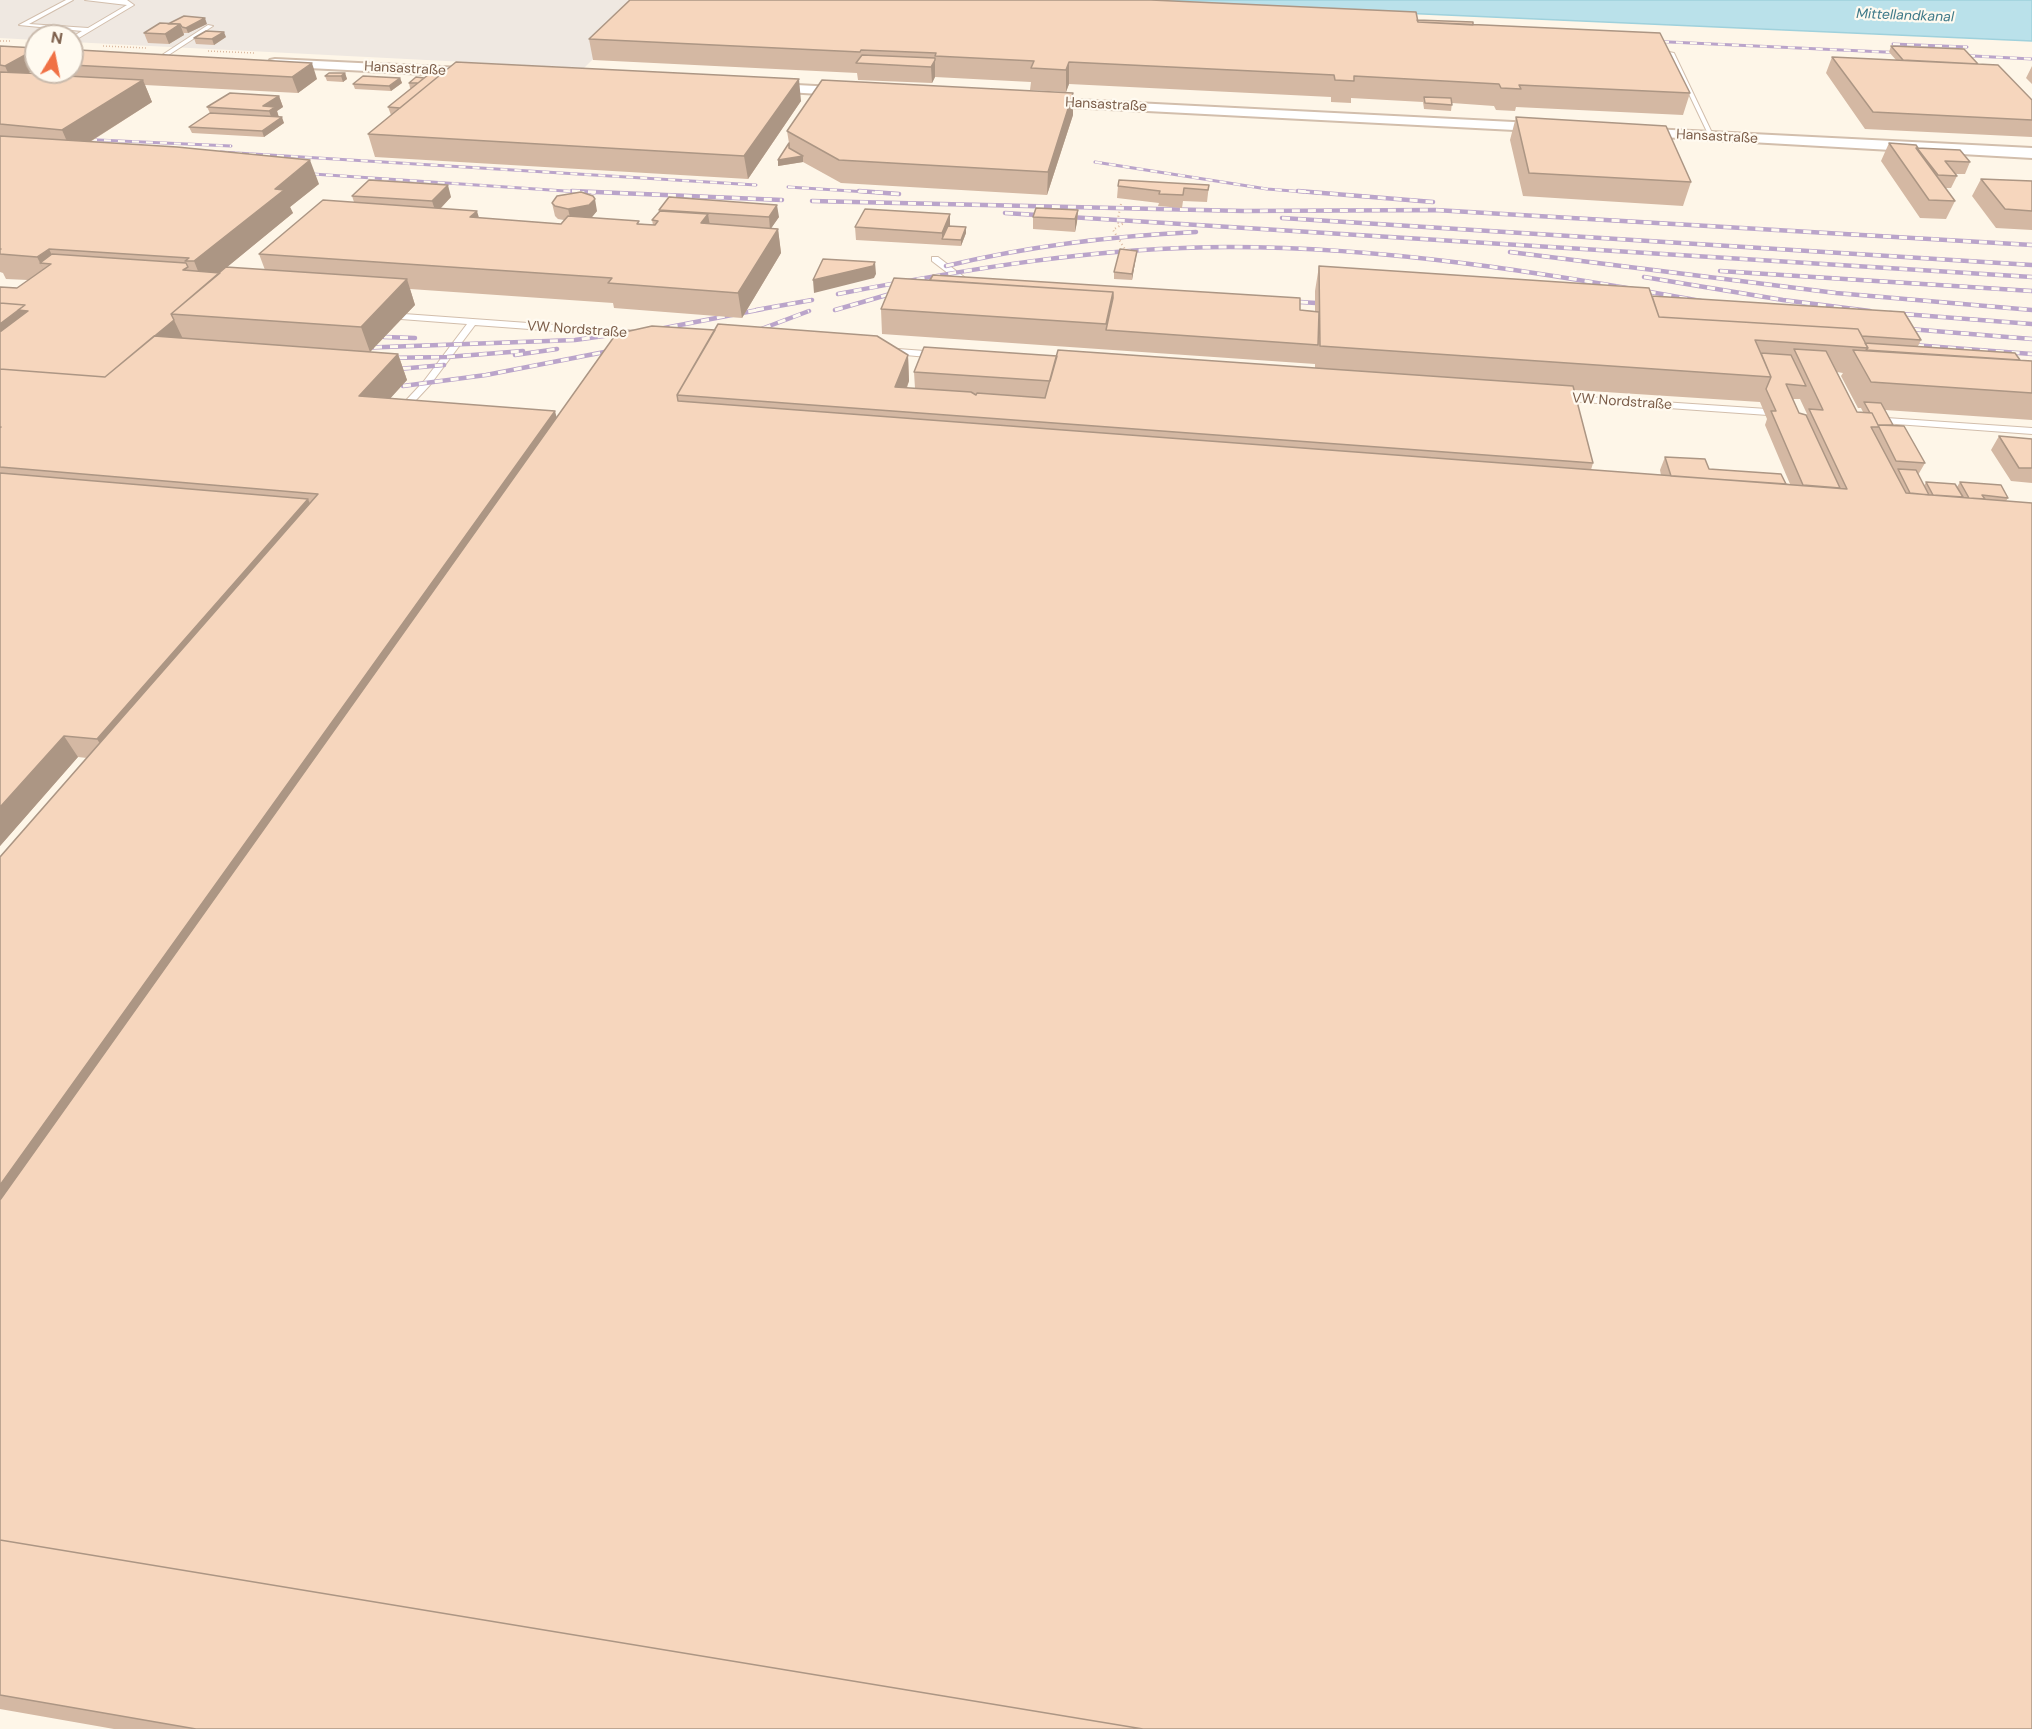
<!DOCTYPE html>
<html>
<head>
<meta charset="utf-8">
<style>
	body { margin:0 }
	#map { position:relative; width:2032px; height:1729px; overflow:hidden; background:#fef6e8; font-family:"DM Sans",sans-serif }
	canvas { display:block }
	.north { position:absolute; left:24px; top:24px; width:60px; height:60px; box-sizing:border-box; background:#fffaf0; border:2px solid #cabbad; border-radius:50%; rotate:10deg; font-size:16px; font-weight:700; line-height:24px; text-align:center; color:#7b5d49 }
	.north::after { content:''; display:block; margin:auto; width:21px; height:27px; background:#f07145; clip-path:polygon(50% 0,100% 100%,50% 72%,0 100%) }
</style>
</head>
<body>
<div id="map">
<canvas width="2032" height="1729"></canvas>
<div class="north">N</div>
</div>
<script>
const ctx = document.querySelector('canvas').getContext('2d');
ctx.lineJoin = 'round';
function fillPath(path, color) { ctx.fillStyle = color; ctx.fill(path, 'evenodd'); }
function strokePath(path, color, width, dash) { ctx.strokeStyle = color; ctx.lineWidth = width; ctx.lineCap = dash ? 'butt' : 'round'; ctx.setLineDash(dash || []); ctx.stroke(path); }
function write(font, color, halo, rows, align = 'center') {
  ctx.font = font + ' "DM Sans",sans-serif'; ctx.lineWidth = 4.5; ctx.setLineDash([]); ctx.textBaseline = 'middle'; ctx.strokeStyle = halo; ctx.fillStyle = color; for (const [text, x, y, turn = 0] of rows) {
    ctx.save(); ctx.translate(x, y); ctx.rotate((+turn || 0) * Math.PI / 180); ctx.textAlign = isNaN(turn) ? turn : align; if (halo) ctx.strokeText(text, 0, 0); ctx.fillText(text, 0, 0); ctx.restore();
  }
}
fillPath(new Path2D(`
	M0,0h653l-69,68 -512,-26v-6h-36v4l-36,-2z`), '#efe8e1');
const water = new Path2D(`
	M1108,0h924v41z`);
fillPath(water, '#bae1ea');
strokePath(water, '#9fd1dc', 1.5);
const service = new Path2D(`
	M66,0h7l-44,24 59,4 39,-23 -42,-5h42l7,5 -62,37v-5l10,-6 -63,-6z
	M208,25l5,1 -49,32 -5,-1z
	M1669,52l5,1 40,84 -5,-1z
	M932,257h6l34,26v4h-6l-34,-26z
	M404,314l234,17 4,3 -4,3 -163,-12 -45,60 -27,29 -3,1 -5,-3 2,-2 27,-29 43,-57 -66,-5 -1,-2z
	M898,349l40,3 4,3 -4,3 -43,-4v-4z
	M1558,395l224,15 5,3 -5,3 -227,-16 -2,-2z
	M1872,417l160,11v6l-163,-12 -2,-2z`);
const minor = new Path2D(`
	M275,59l208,10 7,4 -7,4 -213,-11 -2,-3 2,-3z
	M760,83l92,5 7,4 -7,4 -97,-6 -2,-3z
	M1036,98l517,26 7,4 -7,4 -522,-27 -2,-3z
	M1632,128l400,20v10l-405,-23 -2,-3 2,-3z`);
strokePath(service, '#d2beac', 2);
strokePath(minor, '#d2beac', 4);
strokePath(new Path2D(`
	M0,41h11
	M103,46l44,2
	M208,51l47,2`), '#dbb9a0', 1.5, [1, 2]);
strokePath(new Path2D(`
	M1121,204l-4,19h7l-11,7 15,24`), '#dbb9a0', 2, [1, 3]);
fillPath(service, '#fff');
fillPath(minor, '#fff');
const railFar1 = new Path2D(`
	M1648,41l258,12
	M1893,44l74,3
	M1954,55l78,4
	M76,139l155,7
	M221,152l535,33
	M1095,162l172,27 51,4
	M298,173l297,20
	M788,187l95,6`);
const rail = new Path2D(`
	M572,191l210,9
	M859,191l40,3
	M1298,191l135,11
	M812,201l432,10 191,-1 597,35
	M1005,213l1027,64
	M1282,218l750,47
	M1510,252l326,41 196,17
	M946,266c83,-20 165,-30 250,-34
	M1720,271l312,20
	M1644,277l139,23 87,11
	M838,294c129,-25 259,-47 391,-47 159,0 316,26 472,54
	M1284,301l48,3
	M756,310l56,-10
	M835,310l69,-20
	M1890,313l142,11
	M1897,328l135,11
	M654,330l109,-21
	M748,334l61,-23
	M384,337l31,1
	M1900,344l132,10
	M358,348l217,-8 58,-8
	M515,355l42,-6
	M383,358l64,-1 76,-6
	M387,370l57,-5
	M403,386l83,-11 134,-26`);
strokePath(railFar1, '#baa4ca', 3);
strokePath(rail, '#baa4ca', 4.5);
strokePath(railFar1, '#fffaf0', 2, [7]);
strokePath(rail, '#fffaf0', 3, [8]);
fillPath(new Path2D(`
	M1417,20l56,5 217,68 -7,22 -167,-8 -1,4 -19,-1 -2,-4 -42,-3 -1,8 -27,-2 -1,-7 -72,-4v5l-20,-1v-5l-262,-13 -3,8 -36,-2 1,-8 -96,-5 -3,6 -74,-3 -1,-7 -264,-13 -4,-21z
	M207,24l-19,9h-4v2l-15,9 -21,-1 -4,-10z
	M226,37l-12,8 -18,-1 -2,-6z
	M0,46l36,23 -8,4 19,1 12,-1v-1h13v-18l245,25 -19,14 -153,-8 7,17 -62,40 229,42 -29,23 3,6 -66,54 38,3 -6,-16 95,-52 -2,-6 99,1 -10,11 38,10 82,6 3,-4 -6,-1 -3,-3 -3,-13 45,8 -5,6 -4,1 65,7 -1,-5 7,-8v-2l120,7 -8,11 7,1 3,24 -39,65 -128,-10 -1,-5 -203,-14 5,16 -45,47 28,2 9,26 -17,18 167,19 59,-83 292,21 1,26 -2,7h8l-1,-16 143,-16 258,12v-4l-433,-30 -1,-25 419,1 15,1v-20l4,-25 333,30 269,44 -3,6 102,14 12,1v59l-147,-10 8,15 32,38 -7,12 6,11 2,-4 31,5 3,-5 48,16 -2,3 26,1228h-1918l-114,-20v-852l87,-99 -9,-1 -78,89v-559l17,1 11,-8 -22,-1 -3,-6 -3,-1zM1837,372l6,1 -2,3 17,32h3l2,4h-6zM1574,390l186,12 7,17 -2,6 25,59 -81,-15 -44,-12 -5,13 1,5 -70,-5 2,-7zM1793,399h7l7,15 -1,1 -7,-2z
	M1891,46l87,18 54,36v37l-167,-8 -39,-56 6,-16 64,3 -7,-8z
	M2032,66v18l-6,-6z
	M345,73l2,6 -4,3 -16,-1 -2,-5z
	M400,78l2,5 -11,8 -36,-2 -2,-5z
	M409,83l392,18 -53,78 -373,-22 -7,-23 23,-19 -3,-8 23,-19h-1z
	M1073,93v22l-26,80 -206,-12 -38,-21 -25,4 11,-23 -2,-12z
	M279,96l4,11 -6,4 2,6 5,6 -20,14 -72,-4 -3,-6 21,-14 -3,-6z
	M1516,117l175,65 -8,24 -160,-10 -13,-56z
	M1889,143l29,5 52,14 -5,12h-10l2,2 -6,12h-6l10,13 -9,18 -26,-1 -39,-57z
	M1981,179l51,2v49l-36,-2 -24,-32z
	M1209,185l-2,17 -24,-1 -1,7 -24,-2 1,-3 -42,-5 1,-12z
	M1078,210l-1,12 -2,10 -42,-3v-12z
	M950,214v12l16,1v6l-5,13 -105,-6 -1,-13z
	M1136,257l-4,23 -18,-1v-7z
	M1999,436l33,3v44l-21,-2 -20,-31z`), '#d4b8a3');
fillPath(new Path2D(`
	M205,18l2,6 -19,9 -2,-5z
	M180,24l4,11 -15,9 -4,-10z
	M224,32l2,5 -12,8 -2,-6z
	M36,49v20l-24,13 -7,-16z
	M935,60v17l-3,6 -1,-16z
	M1069,62v22l-3,8v-22z
	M312,63l5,16 -19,14 -6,-16z
	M345,73l2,6 -4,3 -2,-6z
	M400,78l2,5 -11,8 -2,-5z
	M799,79l2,22 -53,78 -4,-23z
	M143,80l9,22 -80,51 -10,-23z
	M1073,93v22l-26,80 1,-23z
	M279,96l4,11 -6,4 2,7 -6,4 -4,-11 -6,-5z
	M282,117l2,6 -20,14 -2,-6z
	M803,156v6l-25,4v-6z
	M310,160l9,24 -29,23 3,6 -89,73 -10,-25 81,-72z
	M448,185l3,12 -15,16 -4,-12z
	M595,199l2,12 -5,6 -21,4 -3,-12z
	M777,205l2,12 -9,13 -1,-13z
	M1078,210l-1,12 -2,10v-13z
	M477,211l7,24 -14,-18z
	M708,214l4,24 -11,-15z
	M950,214v12l-8,13v6v-12z
	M966,227v6l-5,13v-6z
	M778,229l3,24 -39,65 -4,-25z
	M49,249l12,24 -10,-9 -11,-1 10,19 -13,-25z
	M1137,251l-1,6 -4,23v-6z
	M875,262l1,12 -2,4 -60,15 -1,-13z
	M407,279l8,26 -45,47 -9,-25z
	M25,305l13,25 -38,30v-36z
	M174,320l9,19 -35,2z
	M398,354l9,26 -38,42 -10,-26z
	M908,355l1,26 -12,30 -2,-24z
	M555,411l7,27 -562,811v-64z
	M308,499l9,21 -206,241 -14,-22z
	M64,736l14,21 -78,89v-39z`), '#ac9684');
const building = new Path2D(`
	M630,0h521l265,12 2,10 242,11 30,60 -171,-8 2,4 -20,-1 -2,-4 -145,-8v5l-19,-1 -1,-5 -265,-13 -3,8 -35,-2 3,-7 -99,-5 1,-3 -75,-3 -1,2 -271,-13z
	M184,16l21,2 -19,10 -4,-1 -2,-3h-12z
	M1417,20l56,2v3l-55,-3z
	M160,23l20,1 -15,10 -21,-1z
	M206,31l18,1 -12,7 -18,-1z
	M0,46l36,2v1l-31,17 -5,-1z
	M1891,46l73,3 14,15 -75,-4z
	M79,50l233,13 -20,14 -220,-12v-11z
	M862,55l73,3v2l-4,7 -75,-4z
	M1832,57l166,8 34,35v20l-159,-8z
	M456,62l343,17 -55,77 -376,-22z
	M0,72l47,2 4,-2 20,1 -4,3 76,4 -81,50 -62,-6z
	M329,73h16l-4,3h-16z
	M428,75h12l-40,33 -12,-1z
	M363,76l37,2 -11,8 -36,-2z
	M416,77l8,1 -6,5h-9z
	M822,80l251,13 -25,79 -209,-12 -52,-29z
	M230,93l49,3 -16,10 12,1 -6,4 -62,-4z
	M1424,97l27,1 1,7 -27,-2z
	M210,113l72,4 -20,14 -73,-4z
	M1516,117l150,9 25,56 -162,-9z
	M0,136l177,11 133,13 -35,29 9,1 -90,71h-9l4,-3 -140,-9 -12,8 -37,-3v-5h1h-1z
	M789,143v5l14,8 -25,4z
	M1889,143l27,2 2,3h-2l39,53 -26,-1z
	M1917,148l43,2 10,12 -25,-1 12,15 -19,-1z
	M1981,179l51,2v30l-27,-2z
	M369,180l79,5 -16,16 -80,-5z
	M1119,180l90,5 -1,5 -24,-2 -1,7 -24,-1 1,-3 -42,-5z
	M581,192l12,4 2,3 -6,6 -21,4 -13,-3 -3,-3 5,-7z
	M669,197l108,8 -8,12 -110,-7z
	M323,200l154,11 -7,6 91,7 7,-8 71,5 -2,3 18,1 3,-4 -6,-1 8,-9 48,3 -7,9 77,6 -40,64 -130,-10 4,-5 -353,-24z
	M1036,208l42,2 -3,9 -42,-2z
	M865,209l85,5 -8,19 -87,-6z
	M948,226l18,1 -5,13 -19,-1z
	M1120,249l17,2 -5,23 -18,-2z
	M52,254l134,9 2,4 -5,3 37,3 -49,41 3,6 -69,57 -105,-8v-37l28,-21 -10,-1 7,-5 -25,-2v-16l17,1 34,-24 -11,-1z
	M823,259l52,3 -2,4 -60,14z
	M1319,266l330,22 10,29 199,12 10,19 -113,-8 16,37 -451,-31z
	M226,267l181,12 -46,48 -190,-13z
	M933,275l367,23v12l19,2 -1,33 -212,-15 7,-32v-6l-183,-12z
	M894,278l219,14 -7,32 -225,-15z
	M1652,296l252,16 17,28 -59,-4 -4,-7 -199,-12z
	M0,303l25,2 -25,19z
	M718,324l159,12 31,19 -13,32 76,5 5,3 1,-2 68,5 13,-48 515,36 20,77 -916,-68z
	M652,326l63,4 -38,65 1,6 1169,88 -38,-80 14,1 -29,-61 32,2 31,61 15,1 7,14h-8l35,66 126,10v1226h-889l-1143,-189v-340l616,-866z
	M154,336l244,18 -39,42 196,15 -555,774v-328l318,-363 -318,-27v-39l1,-1h-1v-58l105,8z
	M1865,343l150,10 5,7 -154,-10 2,-2z
	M924,347l133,9 -7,25 -136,-9z
	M1853,350l179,11v32l-161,-11z
	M1761,353l30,2 15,31 -20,-2 13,29 7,2 34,73 -37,-3 -32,-74h5l-10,-22 5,-12z
	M1864,402l17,1 12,22h-15l-6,-12h-2z
	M1878,425l26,1 21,37 -29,-2z
	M1999,436l33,3v29h-13z
	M1665,457l40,2 4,10 72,5 5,10 -115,-8z
	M1898,469l18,1 13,25 -19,-2z
	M0,473l308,26 -211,240 -33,-3 -64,71z
	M1926,482l29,2 8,13 -30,-2z
	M1960,482l41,3 7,13 -26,-3 3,4 -16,-1z
	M0,1540l1143,189h-947l-196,-34z`);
fillPath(building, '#f6d6bd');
strokePath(building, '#ac9684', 1.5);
write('italic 14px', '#3e7988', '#fffaf0', [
	["Mittellandkanal",1905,16,2]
]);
write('14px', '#7b5d49', '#fffaf0', [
	["Hansastraße",405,69,3],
	["Hansastraße",1106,105,3],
	["Hansastraße",1717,137,3],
	["VW Nordstraße",577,330,4],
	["VW Nordstraße",1622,402,4]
]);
</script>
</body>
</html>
